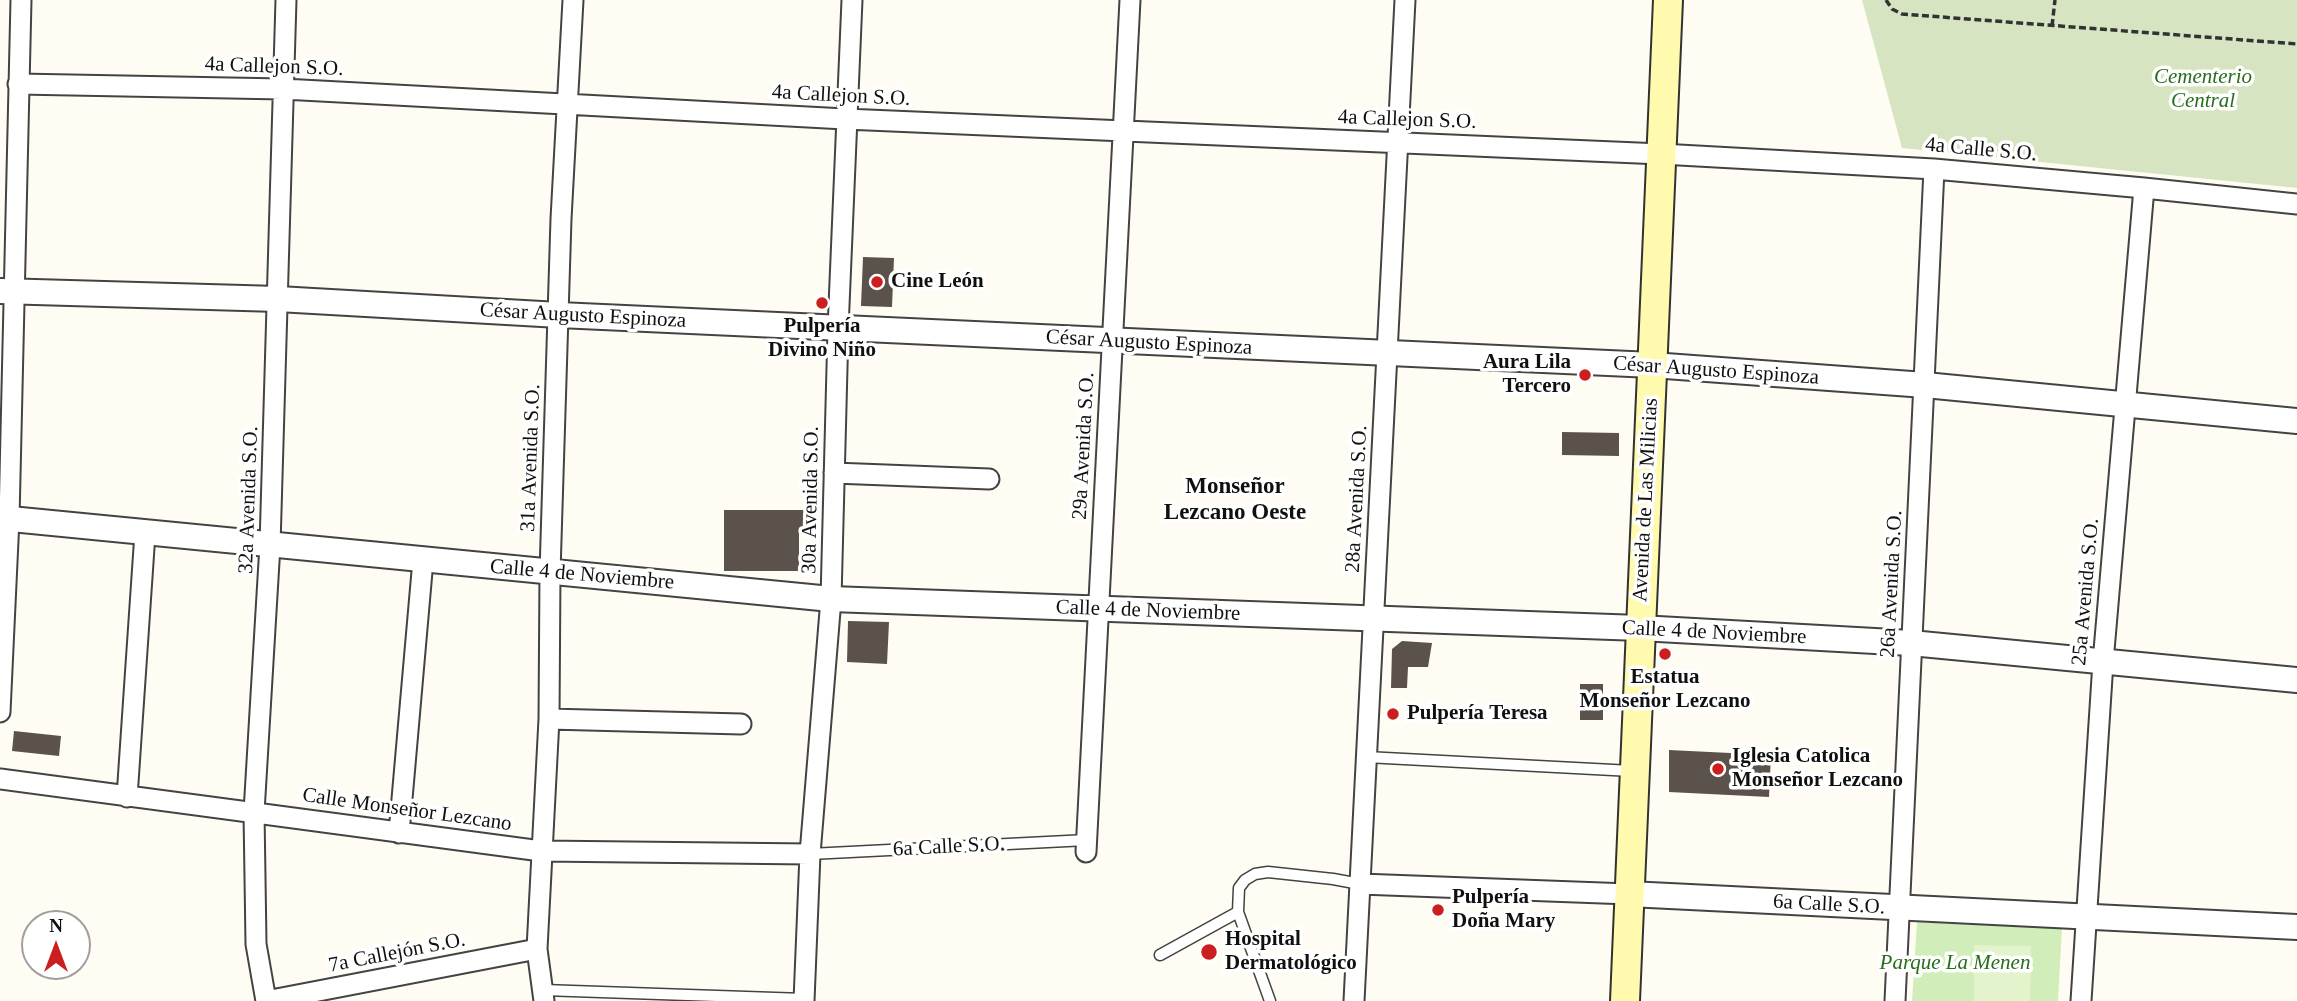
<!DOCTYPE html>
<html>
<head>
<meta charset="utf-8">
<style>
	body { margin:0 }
	#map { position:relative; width:2297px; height:1001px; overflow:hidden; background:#fffdf3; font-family:"Times New Roman",serif }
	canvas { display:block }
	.north { position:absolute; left:21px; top:910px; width:70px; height:70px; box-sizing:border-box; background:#fff; border:2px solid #9f9f9f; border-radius:50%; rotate:0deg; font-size:19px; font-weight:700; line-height:28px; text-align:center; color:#101010 }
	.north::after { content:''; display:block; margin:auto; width:24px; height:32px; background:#ca1f1e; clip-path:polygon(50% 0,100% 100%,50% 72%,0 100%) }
</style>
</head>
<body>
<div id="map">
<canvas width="2297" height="1001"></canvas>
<div class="north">N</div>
</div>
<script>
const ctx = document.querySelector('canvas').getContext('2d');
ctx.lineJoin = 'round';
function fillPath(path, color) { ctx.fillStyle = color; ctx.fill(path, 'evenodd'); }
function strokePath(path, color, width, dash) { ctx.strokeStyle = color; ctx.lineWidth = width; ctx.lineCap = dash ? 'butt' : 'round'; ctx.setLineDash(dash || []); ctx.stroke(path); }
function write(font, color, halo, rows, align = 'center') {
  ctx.font = font + ' "Times New Roman",serif'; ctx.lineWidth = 7; ctx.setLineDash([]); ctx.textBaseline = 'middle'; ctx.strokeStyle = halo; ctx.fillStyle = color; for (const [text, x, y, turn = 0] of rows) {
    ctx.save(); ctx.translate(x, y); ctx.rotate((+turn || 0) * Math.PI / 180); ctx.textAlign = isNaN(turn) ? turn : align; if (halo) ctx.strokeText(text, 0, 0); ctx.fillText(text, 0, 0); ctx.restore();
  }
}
fillPath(new Path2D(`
	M1917,922l145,6 -4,73h-146z`), '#d1edb9');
fillPath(new Path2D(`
	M1862,0h435v188l-395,-40z`), '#d7e4c1');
fillPath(new Path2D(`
	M1974,945l57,1 -1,55h-56z`), '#e3f3cc');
fillPath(new Path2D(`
	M863,257l31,1 -2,49 -31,-1z
	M1562,432l57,1v23l-57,-1z
	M724,510h85v20h-10v41h-75z
	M848,621l41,1 -2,42 -40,-2z
	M1402,641l30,2 -4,24h-20l-1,21h-16l1,-39z
	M1580,684h23v36h-23z
	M14,731l47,5 -2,20 -47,-5z
	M1669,750l102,5 -2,42 -100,-5z`), '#5a524b');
const service = new Path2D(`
	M1366,757l266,14
	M810,854l277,-14
	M1160,955l78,-43
	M543,990l261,9
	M1270,1001l-32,-89 1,-24 6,-8 10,-6 13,-2 65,7 27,5`);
const minor = new Path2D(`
	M18,84l265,5 562,30 816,35 273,15 210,19 153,16
	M834,473l155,6
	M0,712l9,-193 12,-519
	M549,719l192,5
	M0,779l541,72 269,3
	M127,797l18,-264
	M399,833l24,-273
	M1086,852l44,-852
	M1360,884l269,10
	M266,1001l-10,-57 -2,-132 16,-267 16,-545
	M266,1001l271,-52
	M544,1001l-7,-52 12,-230 1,-147 11,-353 12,-219
	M804,1001l6,-147 21,-255 7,-270 14,-329
	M1354,1001l51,-1001
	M1895,1001l39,-832
	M2081,1001l22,-339 41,-474`);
const tertiary = new Path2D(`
	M0,291l278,8 281,16 1093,50 273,20 372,36
	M0,518l831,81 809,29 271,15 386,37
	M1629,894l668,33`);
const secondary = new Path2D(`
	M1625,1001l43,-1001`);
strokePath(service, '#434343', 13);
strokePath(minor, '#434343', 23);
strokePath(tertiary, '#434343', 28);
strokePath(secondary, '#323232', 32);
strokePath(new Path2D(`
	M1886,0l6,9 10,5 395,30
	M2052,26l3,-26`), '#323232', 3.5, [7, 3.5]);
strokePath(service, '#fff', 10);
strokePath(minor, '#fff', 19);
strokePath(tertiary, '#fff', 24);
strokePath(secondary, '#fffaae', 28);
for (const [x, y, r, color] of [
	[877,282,7,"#ca1f1e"],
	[822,303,7,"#ca1f1e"],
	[1585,375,7,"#ca1f1e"],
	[1665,654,7,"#ca1f1e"],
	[1393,714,7,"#ca1f1e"],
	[1718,769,7,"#ca1f1e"],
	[1438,910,7,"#ca1f1e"],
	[1209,952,9,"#ca1f1e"]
]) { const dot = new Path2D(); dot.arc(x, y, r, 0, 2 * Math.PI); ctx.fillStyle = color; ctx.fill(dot); strokePath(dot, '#fff', 2.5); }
write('21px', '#101010', '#fff', [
	["4a Callejon S.O.",274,67,2],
	["4a Callejon S.O.",841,96,3],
	["4a Callejon S.O.",1407,120,2],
	["4a Calle S.O.",1981,150,5],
	["César Augusto Espinoza",583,316,3],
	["César Augusto Espinoza",1149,343,3],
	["César Augusto Espinoza",1716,371,4],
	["29a Avenida S.O.",1084,446,-87],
	["31a Avenida S.O.",531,458,-88],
	["28a Avenida S.O.",1357,499,-87],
	["32a Avenida S.O.",249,500,-88],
	["30a Avenida S.O.",811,500,-89],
	["Avenida de Las Milicias",1646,500,-87],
	["Calle 4 de Noviembre",582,575,5],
	["26a Avenida S.O.",1892,584,-87],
	["25a Avenida S.O.",2086,592,-85],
	["Calle 4 de Noviembre",1148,611,2],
	["Calle 4 de Noviembre",1714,633,3],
	["Calle Monseñor Lezcano",407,810,8],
	["6a Calle S.O.",949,847,-3],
	["6a Calle S.O.",1829,905,3],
	["7a Callejón S.O.",397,953,-11]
]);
write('italic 21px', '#276d1b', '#fff', [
	["Cementerio",2203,77],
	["Central",2203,101],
	["Parque La Menen",1955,963]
]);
write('bold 21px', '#101010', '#fff', [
	["Cine León",891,282],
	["Pulpería",822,327,"center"],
	["Divino Niño",822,351,"center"],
	["Aura Lila",1571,363,"right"],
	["Tercero",1571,387,"right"],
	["Estatua",1665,678,"center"],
	["Monseñor Lezcano",1665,702,"center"],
	["Pulpería Teresa",1407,714],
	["Iglesia Catolica",1732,757],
	["Monseñor Lezcano",1732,781],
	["Pulpería",1452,898],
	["Doña Mary",1452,922],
	["Hospital",1225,940],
	["Dermatológico",1225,964]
], 'left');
write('bold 23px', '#101010', '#fff', [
	["Monseñor",1235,487],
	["Lezcano Oeste",1235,513]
]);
</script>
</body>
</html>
